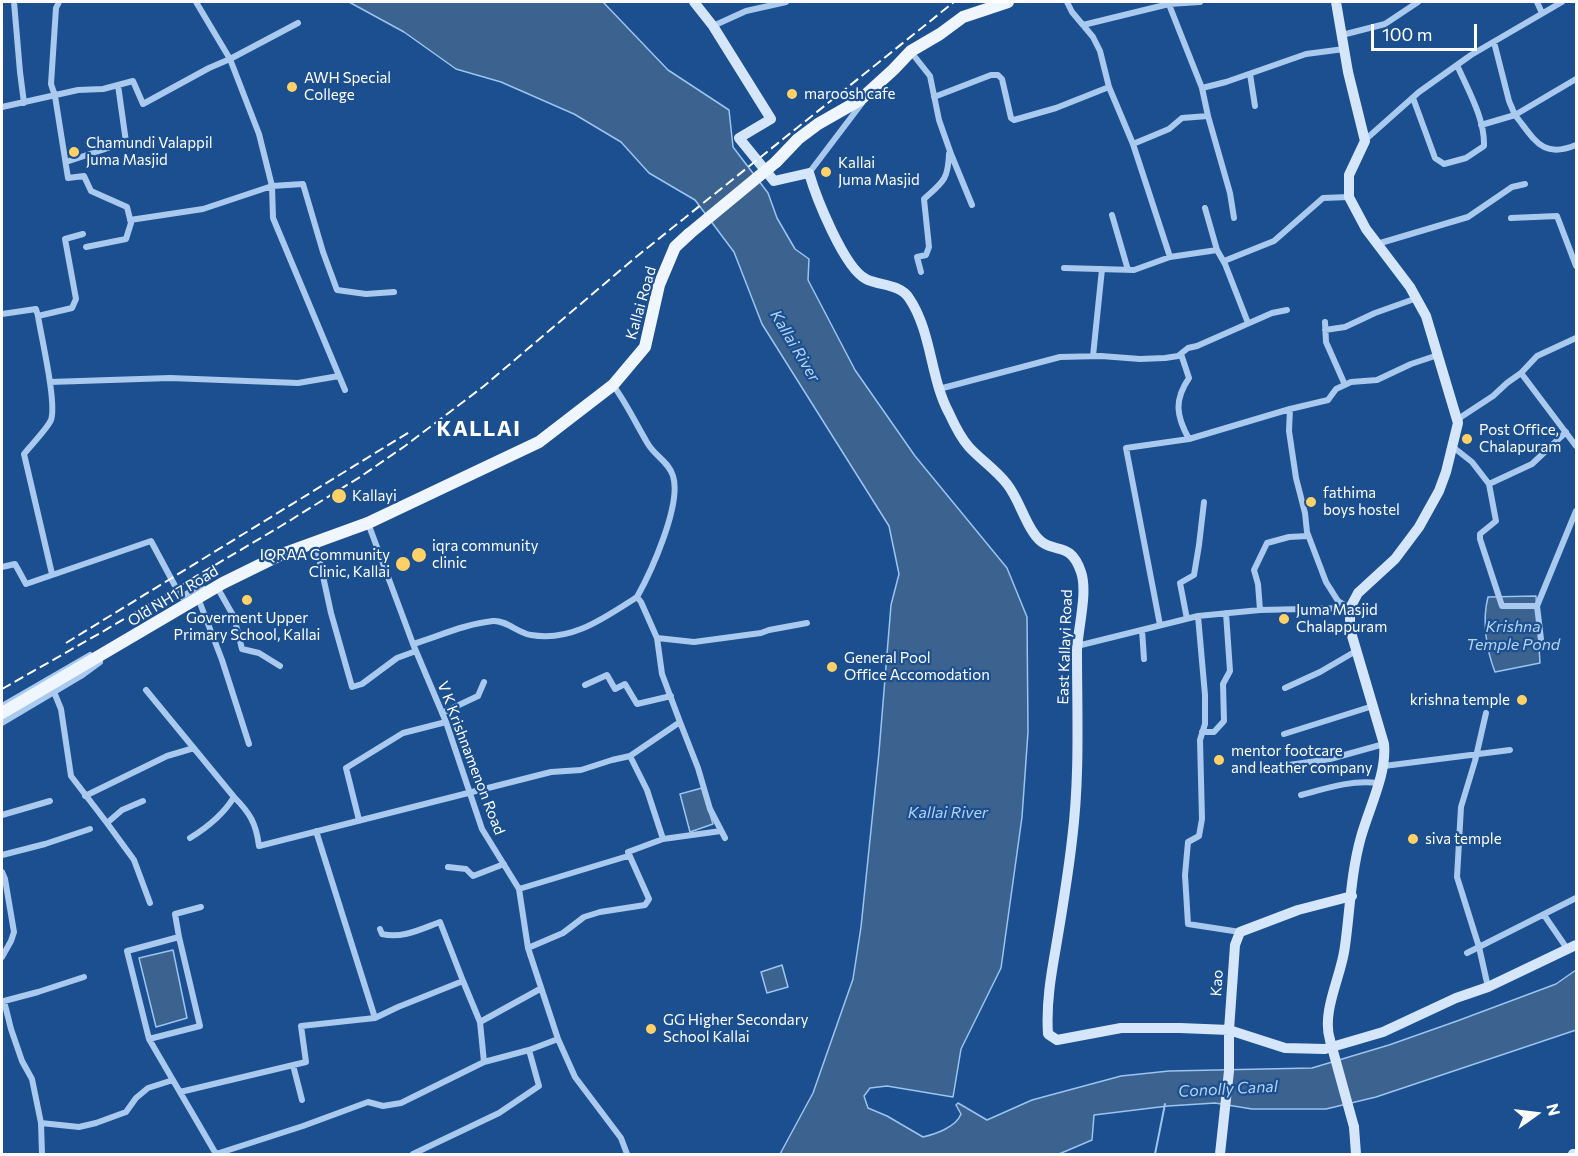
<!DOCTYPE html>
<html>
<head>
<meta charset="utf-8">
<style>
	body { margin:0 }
	#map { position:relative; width:1578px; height:1156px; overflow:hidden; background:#1b4f8f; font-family:Commissioner,sans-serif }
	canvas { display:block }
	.frame { position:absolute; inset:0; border:3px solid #fff; pointer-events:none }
	.north { position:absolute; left:1506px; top:1084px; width:60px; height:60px; -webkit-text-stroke:4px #1b4f8f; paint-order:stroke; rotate:76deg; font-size:16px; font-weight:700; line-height:24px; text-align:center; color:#fff }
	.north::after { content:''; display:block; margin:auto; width:21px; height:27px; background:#fff; clip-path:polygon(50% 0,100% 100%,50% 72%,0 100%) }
	.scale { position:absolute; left:1371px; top:24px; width:106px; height:27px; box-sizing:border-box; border:3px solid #fff; border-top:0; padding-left:8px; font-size:18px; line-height:21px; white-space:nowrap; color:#fff; -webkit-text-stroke:4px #1b4f8f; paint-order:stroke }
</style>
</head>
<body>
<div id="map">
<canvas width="1578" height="1156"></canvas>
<div class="frame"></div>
<div class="north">N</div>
<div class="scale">100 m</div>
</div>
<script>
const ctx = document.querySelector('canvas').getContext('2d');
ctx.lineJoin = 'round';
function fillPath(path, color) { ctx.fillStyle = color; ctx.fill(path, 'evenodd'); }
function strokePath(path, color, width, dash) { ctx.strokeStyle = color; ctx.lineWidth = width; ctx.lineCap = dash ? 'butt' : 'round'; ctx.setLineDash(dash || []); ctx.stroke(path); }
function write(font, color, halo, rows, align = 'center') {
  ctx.font = font + ' Commissioner,sans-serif'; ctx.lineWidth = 4.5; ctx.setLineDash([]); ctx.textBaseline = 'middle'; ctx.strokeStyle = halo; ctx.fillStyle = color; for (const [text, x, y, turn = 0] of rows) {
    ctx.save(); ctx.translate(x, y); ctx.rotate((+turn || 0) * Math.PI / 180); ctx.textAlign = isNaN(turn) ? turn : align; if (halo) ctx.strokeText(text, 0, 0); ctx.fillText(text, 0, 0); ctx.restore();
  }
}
const water = new Path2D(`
	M349,2h254l65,68 61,40 4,37 35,46 9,25 18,31 14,10 -1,21 47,90 60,86 92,112 20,49 1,115 -6,85 -21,151 -40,81 -8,48 -66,-11 -17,2 -6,8 4,12 19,8 36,21c13,-3 33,-10 38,-23l-5,-9 2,-2 29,17 45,-20 89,-24 48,-5 143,-3 77,-23 68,-24 99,-37 20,-14v60l-200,67 -50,12h-74l-37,-6 -47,3 -74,9 -2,25 -33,14h-279l33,-61 40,-114 8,-52 18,-175 12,-147 8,-31 -10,-48 -127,-202 -28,-72 -39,-52 -46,-27 -28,-31 -47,-28 -73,-32 -45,-13 -52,-37z
	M1536,596l4,67 -45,9c-9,-23 -13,-52 -7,-75z
	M702,788l11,36 -23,8 -10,-38z
	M173,950l14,68 -31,9 -17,-69z
	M782,965l6,22 -21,6 -6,-21z`);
fillPath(water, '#3c6290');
strokePath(water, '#9cc4f0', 1.5);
strokePath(new Path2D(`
	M1155,1154l10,-50`), '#9cc4f0', 2);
strokePath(new Path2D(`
	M14,2l6,70 4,31
	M59,2l-3,6 -5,76 4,12 13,82 16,-2 7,15 36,16 4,16 -5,16 -40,8
	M196,2l34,57 68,-36
	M1067,2l5,10 21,25 7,14 9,36 24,57 37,113
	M1168,2l34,86 6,28
	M1537,2l5,11
	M1083,25l86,-21 31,-2
	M713,26l33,-15 40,-9
	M1342,35l43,-11 33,-22
	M1494,42l15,59 6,14 61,-36
	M911,52l19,24 9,44 12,34 21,51
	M1250,74l5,32
	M1202,88l24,-6 80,-28 38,-5
	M934,97l57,-22h7l4,4 9,39 3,2 42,-12 53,-21
	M1413,98l22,60 9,6 22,-6 18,-12c1,-27 -16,-56 -27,-81
	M2,107l76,-17 25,-1 30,-8 10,23 66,-36 21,-9 29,75 13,52 31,-2 20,68 14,38 29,4 28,-2
	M1481,125l34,-10c20,25 27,44 61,30
	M1365,140l54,-48 52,-37 91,-53
	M1133,144l36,-15 13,-11 26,-2 22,77 4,25
	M66,162l60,-20 -8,-57
	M809,173l53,-70
	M1205,208l12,42 8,14 23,59
	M1112,215l16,55
	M1511,218l46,-2 19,50
	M130,220l73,-11 69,-23 1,32 72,172
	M1377,244l91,-27 44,-30 13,-3
	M1224,261l50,-20 49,-43 26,-1
	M1064,268l70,2 36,-13 47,-7
	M921,272l-4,-15 9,-2 3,-8 -5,-48c19,-17 24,-19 25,-45
	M2,314l34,-5 2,7c3,20 19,87 13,104 -4,9 -20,25 -27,34l28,120
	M38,316l34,-8 4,-9 -11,-60 18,-5
	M1325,322l1,20 19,43
	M1325,330l20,-3 30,-14 42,-15
	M1181,354l8,24c-15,22 -13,38 0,61l101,-30
	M1093,356l9,-87
	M1521,373l55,73
	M50,382l120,-4 128,5 41,-7
	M939,389l121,-32 41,-1 39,3 25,-1 13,-2 10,-8 9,-2 75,-33 15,-3
	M1458,423l3,-6 32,-21 14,-13 14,-10 16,-17 39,-18
	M1453,447l19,15 17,22 7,37 -16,13v5l22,67h35
	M1489,484l43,-20 34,-32
	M368,523l45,121 33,78 36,107 37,60 9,59 30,91 -29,11 10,36 -40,27 -86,41
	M316,544l15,69 21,74 10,-3 35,-26 19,-7
	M2,567l13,-3 11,20 125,-43 30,56 19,-11 7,6
	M217,587l17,30 8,32 17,4 21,13
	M198,598l24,62 27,84
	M1350,608l-12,-7 -12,-19 -19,-50 -2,-19 -9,-35 -7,-47 1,-22 38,-9 8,-11 15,-7 26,-2 34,-16 27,-9
	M1260,610l-2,-26 -4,-14 13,-27 22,-6 19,-1
	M1198,616l7,79v29l-5,16 2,79 -3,17 -11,6 -3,33 3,49 52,8
	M1187,619l-7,-36 14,-8 5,-30 5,-43
	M1160,625l-34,-177 63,-9
	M1142,630l2,29
	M657,638l37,4 67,-9 8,-3 38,-7
	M1541,639l-4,-33 39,-95
	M413,644c26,-8 52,-20 80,-23 13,-1 25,12 38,14 41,7 73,-17 106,-38
	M1077,646l121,-30 62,-6 89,-2
	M585,685l22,-10 8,14 10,-5 12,20 34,-8
	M1285,688l35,-16 36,-21
	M146,690l88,107c-11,18 -26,30 -44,41
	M54,692l7,17 10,67 36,47 15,-13 21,-9
	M2,706l88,-51
	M442,713l36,-17 6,-14
	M1486,713l-11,48 -14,46 -4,70 22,70 9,40
	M680,722l18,46 12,41 15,29
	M2,723l79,-47 19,-14
	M1202,732h12l10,-11 -1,-37 7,-13 -4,-58
	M1284,734l89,-28
	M1384,766l126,-16
	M1262,769l68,-10 54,-15
	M1301,795c26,-7 49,-15 77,-12
	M85,796l82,-40 27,-8
	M234,797c16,16 22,26 25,49l292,-74 30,-2 31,-10 18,-4
	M2,815l48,-14
	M359,820l-13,-52 57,-35 43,-11
	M107,823l27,37 16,43
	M316,831l59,187
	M663,839l58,-8
	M2,855l43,-11 45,-15
	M448,867l18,2 7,7 31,-12
	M2,872l3,7 9,53 -3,9 -9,16
	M519,889l109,-33
	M201,907l-26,7 4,23 -52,14 22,88 67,115 87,-28 65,-24 15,4 18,-3 83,-41 45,-12
	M1544,915l24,35
	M380,929l2,5c20,5 39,-5 58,-12l23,59
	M528,948l35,-15 21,-16 16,-5 45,-7 4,-6 -21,-47 35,-13 -16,-49 -17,-34 50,-34 -18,-48 -5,-36 -16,-36 -4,-5c14,-25 45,-93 36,-121 -4,-14 -18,-20 -25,-32 -12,-20 -21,-40 -35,-59
	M1467,953l109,-55
	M480,1022l4,40
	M149,1039l51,-13 -21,-89
	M558,1039l17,38 46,61 6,16
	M293,1065l9,35
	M180,1092l126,-30 -5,-36 74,-8 23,-11 65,-26 17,41 60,-33
	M41,1123l-9,-44 -10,-18 -11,-32 -7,-28 34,-9 46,-15
	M42,1154l-1,-31 38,4 17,-4 30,-11 10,-14 12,-10 25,-8`), '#a9c9ee', 6);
strokePath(new Path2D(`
	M694,2l19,24 58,93 -32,19 35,43 35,-8c7,24 35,95 57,106 14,7 34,5 43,19 23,34 21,80 40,115 5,11 12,25 20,34 12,13 27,23 38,37 11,14 16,33 26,48 17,27 36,4 48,40 7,20 -3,56 -4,78 0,64 3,127 -5,190 -4,36 -10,71 -16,107 -5,28 -10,57 -8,87l9,6 64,-12h59l49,2 56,18 40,1 58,-17 73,-34 32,-11 88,-42
	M1330,1040c-9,-29 12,-65 15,-94 5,-36 6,-74 16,-109 8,-29 26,-63 23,-93l-34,-115v-21l8,-15 37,-34 24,-32 20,-36 7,-19 12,-49 -32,-107 -16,-29 -44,-58 -17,-32v-22l16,-34 -17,-69 -12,-70
	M1354,1127l2,27
	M1220,1154l9,-83v-41l6,-85 5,-13 58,-22 54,-14
	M1573,1154h3`), '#d6e6fa', 10);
strokePath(new Path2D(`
	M776,162l22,-23 20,-15 42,-24 33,-30 18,-19 29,-17 23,-17 45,-15
	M2,713l221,-130 57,-28 88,-32 171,-81 74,-57 32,-38 14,-62 16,-38 14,-13`), '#f0f6ff', 12);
strokePath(new Path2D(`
	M66,643l345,-212
	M2,689l100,-57 179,-106 79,-49 45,-31 79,-60 152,-129 318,-255`), '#fff', 2, [10, 4.5]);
strokePath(new Path2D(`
	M1330,1040l24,87`), '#d6e6fa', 10);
strokePath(new Path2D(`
	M689,234l87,-72`), '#f0f6ff', 12);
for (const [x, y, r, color] of [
	[292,87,6,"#ffd166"],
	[792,94,6,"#ffd166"],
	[74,152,6,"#ffd166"],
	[826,172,6,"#ffd166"],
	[1467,439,6,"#ffd166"],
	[339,496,8,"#ffd166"],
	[1311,502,6,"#ffd166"],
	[419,555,8,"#ffd166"],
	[403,564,8,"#ffd166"],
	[247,600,6,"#ffd166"],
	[1284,619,6,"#ffd166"],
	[832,667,6,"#ffd166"],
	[1522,700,6,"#ffd166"],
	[1219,760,6,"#ffd166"],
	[1413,839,6,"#ffd166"],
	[651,1029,6,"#ffd166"]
]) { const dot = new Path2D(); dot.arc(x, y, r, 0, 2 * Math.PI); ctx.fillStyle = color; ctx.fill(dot); strokePath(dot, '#1b4f8f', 2); }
write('15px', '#fff', '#1b4f8f', [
	["AWH Special",304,78],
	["College",304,95],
	["maroosh cafe",804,94],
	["Chamundi Valappil",86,143],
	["Juma Masjid",86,160],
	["Kallai",838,163],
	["Juma Masjid",838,180],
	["Post Office,",1479,430],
	["Chalapuram",1479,447],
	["fathima",1323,493],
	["boys hostel",1323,510],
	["Kallayi",352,496],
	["iqra community",432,546],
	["clinic",432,563],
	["IQRAA Community",390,555,"right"],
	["Clinic, Kallai",390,572,"right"],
	["Juma Masjid",1296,610],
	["Chalappuram",1296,627],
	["Goverment Upper",247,618,"center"],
	["Primary School, Kallai",247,635,"center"],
	["General Pool",844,658],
	["Office Accomodation",844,675],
	["krishna temple",1510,700,"right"],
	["mentor footcare",1231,751],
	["and leather company",1231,768],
	["siva temple",1425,839],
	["GG Higher Secondary",663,1020],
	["School Kallai",663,1037]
], 'left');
write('15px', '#fff', '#1b4f8f', [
	["Kallai Road",641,303,-74],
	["Old NH17 Road",173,596,-31],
	["East Kallayi Road",1065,647,-88],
	["V K Krishnamenon Road",471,758,69],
	["Kao",1217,983,-86]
]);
write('italic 16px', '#b5d3f5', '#1b4f8f', [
	["Kallai River",795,346,59],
	["Krishna",1513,627],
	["Temple Pond",1513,645],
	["Kallai River",948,813],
	["Conolly Canal",1228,1089,-3]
]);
ctx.letterSpacing = '1.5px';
write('bold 21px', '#fff', '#1b4f8f', [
	["KALLAI",479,429]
]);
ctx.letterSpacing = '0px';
</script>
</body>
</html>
